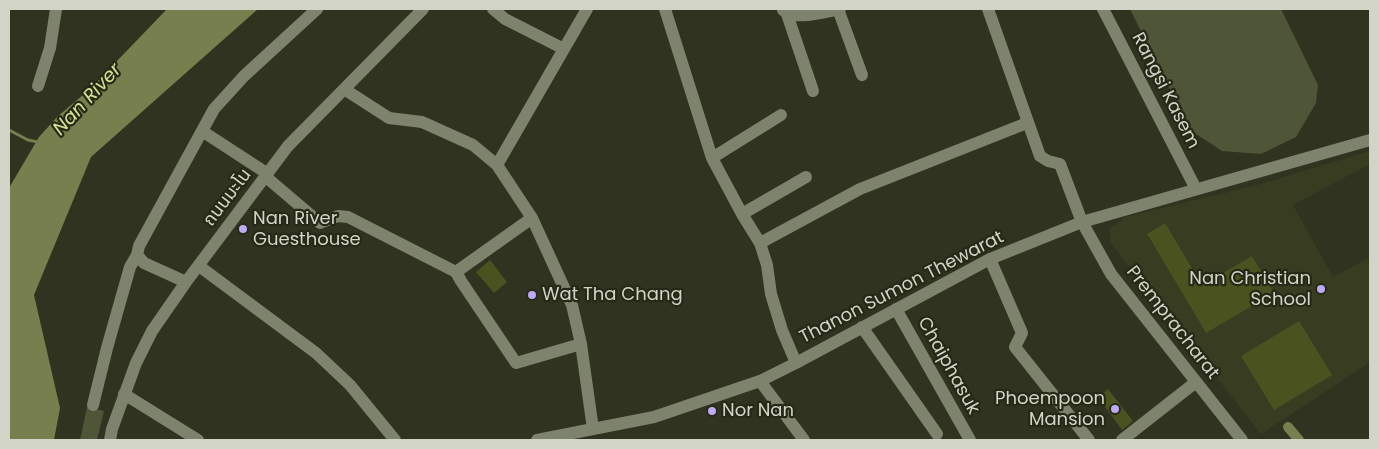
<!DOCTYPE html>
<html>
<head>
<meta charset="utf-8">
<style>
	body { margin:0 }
	#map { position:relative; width:1379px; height:449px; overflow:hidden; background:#2f331f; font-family:Poppins,sans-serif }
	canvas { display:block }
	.frame { position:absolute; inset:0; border:10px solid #d2d4c8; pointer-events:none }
</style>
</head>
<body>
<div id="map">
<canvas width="1379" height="449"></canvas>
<div class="frame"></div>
</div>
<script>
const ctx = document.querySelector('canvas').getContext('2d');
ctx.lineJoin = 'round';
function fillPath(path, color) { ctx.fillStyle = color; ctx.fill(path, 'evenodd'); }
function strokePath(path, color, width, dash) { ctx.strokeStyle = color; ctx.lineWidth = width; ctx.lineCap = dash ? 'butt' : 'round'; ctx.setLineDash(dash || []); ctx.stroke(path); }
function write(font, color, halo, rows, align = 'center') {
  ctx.font = font + ' Poppins,"Noto Sans Thai",sans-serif'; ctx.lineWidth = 4.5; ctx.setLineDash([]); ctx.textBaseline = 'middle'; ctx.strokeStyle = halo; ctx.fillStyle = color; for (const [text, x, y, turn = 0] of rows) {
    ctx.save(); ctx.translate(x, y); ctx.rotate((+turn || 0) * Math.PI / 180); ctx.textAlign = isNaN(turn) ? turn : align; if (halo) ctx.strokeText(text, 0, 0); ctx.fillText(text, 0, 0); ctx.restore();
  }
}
fillPath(new Path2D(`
	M1370,151v13l-77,41 40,72 37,-20v105l-109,72 -151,-192v-14l16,-11 135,-33zM1165,224l37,61 50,-29 22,37 -68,40 -59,-98z`), '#383d22');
fillPath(new Path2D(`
	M1130,9h151l37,76 -2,18 -20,34 -35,17 -39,-3 -32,-21z
	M87,407l17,4 -7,29h-17z`), '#4f5537');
fillPath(new Path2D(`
	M167,9h91l-167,148 -57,138 26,113 -6,32h-45v-252l30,-51 18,-20 33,-28z`), '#767f4d');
strokePath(new Path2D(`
	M9,130l19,10 10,2`), '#767f4d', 3);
strokePath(new Path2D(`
	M1288,427l11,13`), '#767f4d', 10);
fillPath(new Path2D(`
	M1165,223l37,62 50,-29 22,37 -68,40 -59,-99z
	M490,260l17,22 -13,11 -18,-21z
	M1299,321l33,54 -58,35 -33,-54z
	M1108,389l25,32 -11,9 -24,-33z`), '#4a5220');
strokePath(new Path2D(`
	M493,9l12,10 59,30
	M665,9l47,149 30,56 18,29 7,22 4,29 11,36 14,33
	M838,9l24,66
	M988,9l52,147 8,5 12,3 22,58 29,52 131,166
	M1103,9l93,180
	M783,10c12,11 41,2 57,-1
	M787,14l26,77
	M38,86l12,-38 6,-39
	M344,89l45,29 33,4 51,23 24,20 35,53 40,87 9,39 12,85
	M202,131l66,43
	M712,158l69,-43
	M497,165l90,-156
	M266,177l54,46 18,-7 10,1 108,55 5,9 55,82 65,-19
	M742,214l64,-37
	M760,243l100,-54 167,-66
	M990,259l32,74 -7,14 74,93
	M199,266l117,87 34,32 45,55
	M456,272l76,-54
	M186,282l-42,-19 -7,-8 2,-9 75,-137 30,-33 73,-67
	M896,309l74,131
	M862,327l75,107
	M760,381l44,59
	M124,394l74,46
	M93,405l14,-57 23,-81 7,-12
	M110,440l2,-11 24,-66 16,-32 34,-49 102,-136 135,-137
	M537,440l117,-23 106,-36 36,-18 194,-104 92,-37 288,-82
	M1122,440l74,-58`), '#7e836d', 12);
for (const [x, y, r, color] of [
	[243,229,5,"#bea9f4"],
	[1321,289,5,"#bea9f4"],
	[532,295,5,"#bea9f4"],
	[1115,409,5,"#bea9f4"],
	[712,411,5,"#bea9f4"]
]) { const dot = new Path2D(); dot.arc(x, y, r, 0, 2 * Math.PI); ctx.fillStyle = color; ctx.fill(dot); strokePath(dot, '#252915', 2); }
write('18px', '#d2d4c8', '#252915', [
	["Rangsi Kasem",1165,91,63],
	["ถนนมะโน",228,198,-53],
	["Thanon Sumon Thewarat",902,288,-27],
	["Prempracharat",1172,323,52],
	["Chaiphasuk",948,366,61]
]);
write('18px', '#d2d4c8', '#252915', [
	["Nan River",253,219],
	["Guesthouse",253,240],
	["Nan Christian",1311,279,"right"],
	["School",1311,300,"right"],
	["Wat Tha Chang",542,295],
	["Phoempoon",1105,399,"right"],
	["Mansion",1105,420,"right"],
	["Nor Nan",722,411]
], 'left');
write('italic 19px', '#d3e293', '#252915', [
	["Nan River",88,100,-47]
]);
</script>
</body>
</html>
